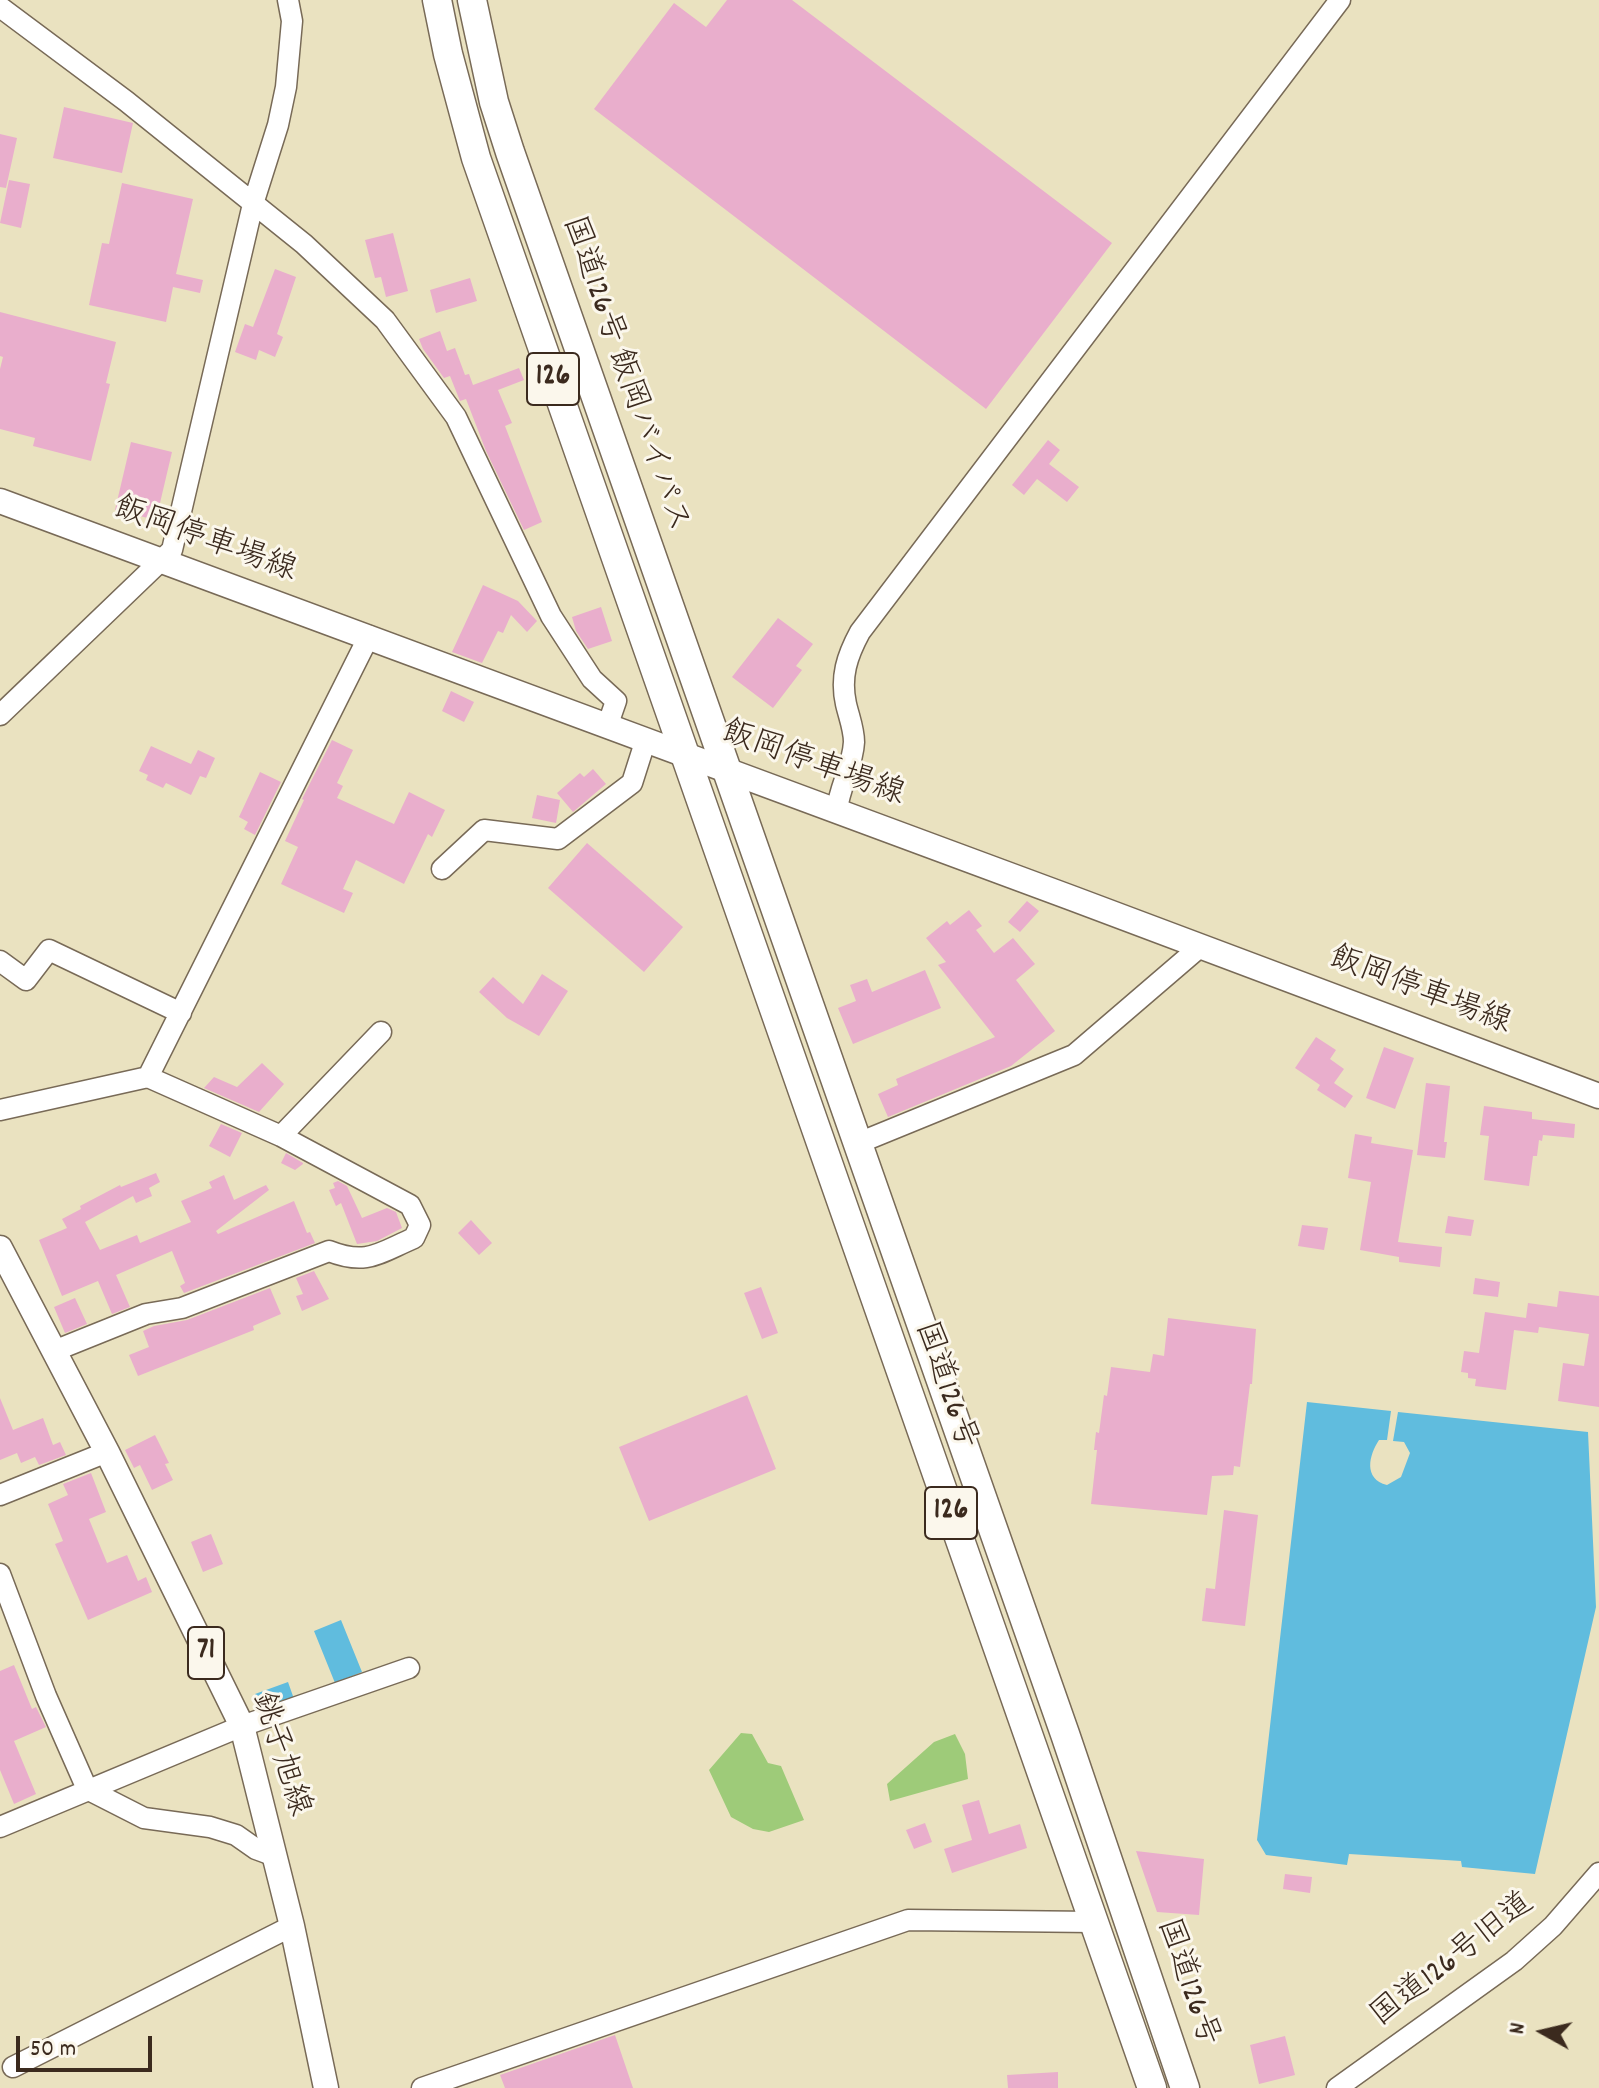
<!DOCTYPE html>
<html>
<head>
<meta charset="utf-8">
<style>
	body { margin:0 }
	#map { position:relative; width:1599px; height:2088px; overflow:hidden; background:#eae2c0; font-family:Dekko,sans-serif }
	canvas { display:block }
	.north { position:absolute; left:1503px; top:1992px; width:80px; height:80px; -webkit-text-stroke:6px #fbf7ec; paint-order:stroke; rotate:278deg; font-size:22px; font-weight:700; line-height:32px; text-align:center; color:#3b2a1e }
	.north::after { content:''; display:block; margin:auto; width:28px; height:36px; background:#3b2a1e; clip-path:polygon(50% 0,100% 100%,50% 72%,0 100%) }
	.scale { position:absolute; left:16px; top:2036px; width:136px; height:36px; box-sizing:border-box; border:4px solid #3b2a1e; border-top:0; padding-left:10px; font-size:24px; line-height:28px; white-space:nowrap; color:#3b2a1e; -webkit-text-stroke:6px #fbf7ec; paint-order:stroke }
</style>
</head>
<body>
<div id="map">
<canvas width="1599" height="2088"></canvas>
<div class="north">N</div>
<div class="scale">50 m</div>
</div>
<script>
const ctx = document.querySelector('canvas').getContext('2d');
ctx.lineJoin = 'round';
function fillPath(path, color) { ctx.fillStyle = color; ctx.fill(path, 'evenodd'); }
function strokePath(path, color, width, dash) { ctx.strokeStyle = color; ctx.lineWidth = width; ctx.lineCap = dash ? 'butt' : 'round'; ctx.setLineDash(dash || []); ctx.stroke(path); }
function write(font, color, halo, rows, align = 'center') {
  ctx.font = font + ' Dekko,"Klee One",sans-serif'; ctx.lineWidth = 6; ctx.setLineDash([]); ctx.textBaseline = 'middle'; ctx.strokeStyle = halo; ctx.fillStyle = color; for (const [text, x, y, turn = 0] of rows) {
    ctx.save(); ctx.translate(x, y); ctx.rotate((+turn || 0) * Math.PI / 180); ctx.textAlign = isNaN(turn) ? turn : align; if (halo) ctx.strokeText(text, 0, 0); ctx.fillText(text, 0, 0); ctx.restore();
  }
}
fillPath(new Path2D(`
	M741,1733l11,1 16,29 13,3 23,54 -35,12 -16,-3 -22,-12 -22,-47z
	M955,1734l10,20 3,25 -78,22 -3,-17 47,-42z`), '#9ecb79');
fillPath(new Path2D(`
	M1307,1402l84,9 -4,29h-8c-10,15 -16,39 8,45l14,-8 9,-24 -6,-11 -11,-1 5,-29 190,20 8,175 -61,267 -73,-7 -1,-6 -112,-7 -2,11 -81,-10 -9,-15z
	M341,1620l21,52 -27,11 -21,-52z
	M288,1682l6,17 -33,12 -6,-17z`), '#60bcde');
fillPath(new Path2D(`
	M727,0h65l320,243 -126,166 -392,-300 80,-106 32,24z
	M64,107l69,16 -11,50 -69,-15z
	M0,134l17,4 -11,50 -6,-1z
	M9,180l21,4 -9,44 -21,-5z
	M122,183l71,16 -17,75 27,6 -3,13 -27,-6 -7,35 -77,-17 13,-62 7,1z
	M393,233l15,58 -22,6 -5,-20 -6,1 -10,-38z
	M275,269l21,8 -19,57 6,3 -8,20 -16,-7 -3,10 -21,-8 10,-28 8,3z
	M470,278l7,23 -41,12 -6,-23z
	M0,312l116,30 -10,41 4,1 -19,77 -58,-15 2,-8 -35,-9v-60l3,-12 -3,-1z
	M440,331l7,20 8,-3 10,27 4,-1 4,11 46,-17 5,12 -26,10 14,33 -7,3 37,96 -18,8 -38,-79 -20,-52 -6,2 -10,-25 -6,2 -21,-29 -4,-10z
	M1048,440l12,10 -11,14 30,23 -12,15 -30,-23 -13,16 -12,-10z
	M131,442l41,10 -16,68 -41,-10z
	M483,585l35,16 19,20 -10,11 -16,-17 -8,18 -5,-2 -16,32 -30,-11z
	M601,607l11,34 -24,8 -12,-18 -4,-14z
	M778,618l35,26 -17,22 6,4 -29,38 -41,-31z
	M451,691l23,11 -10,20 -22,-11z
	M332,740l21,10 -16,33 6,3 -6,12 57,26 15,-32 36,18 -13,27 -4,-3 -24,50 -48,-24 -13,29 10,4 -9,20 -63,-29 17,-37 -13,-6 19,-41 -2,-1z
	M151,746l40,18 7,-14 17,8 -9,20 -6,-2 -9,19 -25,-12 -3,5 -17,-8 2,-5 -9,-4z
	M593,769l13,15 -33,28 -16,-19 23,-20 4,4z
	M260,772l21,10 -26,53 -11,-6 4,-7 -9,-5z
	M537,795l23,5 -4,23 -24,-5z
	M587,843l96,84 -39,45 -96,-84z
	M1027,901l12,10 -19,21 -12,-10z
	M969,910l13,16 -6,4 18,23 19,-15 22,26 -19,16 39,51 -44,35 -123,51 -10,-23 20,-9 -2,-6 99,-42 -57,-72 8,-3 -20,-24 21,-17 3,4z
	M925,970l16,38 -88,36 -15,-36 18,-7 -6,-16 17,-6 5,13z
	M542,974l26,17 -29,45 -32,-18 -28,-26 14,-15 30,27z
	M1316,1037l20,13 -6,9 14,10 -10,14 19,13 -8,12 -28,-18 3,-5 -25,-17z
	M1384,1047l30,11 -19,51 -29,-11z
	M262,1063l22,21 -25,28 -55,-24 10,-11 23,10z
	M1426,1083l24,3 -6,56h3l-2,16 -28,-3z
	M1484,1106l48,6v7l43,5 -1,14 -31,-3 -1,6 -3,-1 -2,16h-4l-4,30 -45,-6 5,-44 -9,-1z
	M221,1124l21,9 -12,24 -21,-11z
	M1355,1134l17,3 -1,6 42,7 -15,92 44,5 -2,20 -41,-5v-5l-39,-7 11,-68 -23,-4z
	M286,1153l17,10v1l-8,6 -14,-7z
	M156,1173l4,9 -11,6 3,8 -16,7 -3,-7 -48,26 15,28 37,-15 3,8 51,-21 -10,-21 31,-13 -3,-6 15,-7 10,25 32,-15 3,5 -53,41 2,3 76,-33 13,32 3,-1 5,11 -131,50 -4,-7 5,-3 -13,-32 -56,24 14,32 -18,7 -14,-33 -36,15 -23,-56 28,-12 -5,-9 19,-10 -1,-3 40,-21 1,2z
	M338,1181l9,5 15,32 25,-10 9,4 6,16 -25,13 -20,3 -16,-41 -5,3 -7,-16 6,-2 -2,-5z
	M1448,1216l26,4 -3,16 -26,-3z
	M471,1220l21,23 -13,12 -21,-22z
	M1302,1225l26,3 -4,22 -26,-4z
	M314,1271l15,28 -27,12 -6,-15 7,-2 -7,-16z
	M1475,1278l25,4 -2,15 -25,-3z
	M761,1287l17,46 -16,6 -18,-46z
	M270,1288l11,26 -28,12 1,4 -116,46 -9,-21 20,-8 -6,-16 11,-5 33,-6z
	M1559,1291l40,5v111l-41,-6 5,-38 21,3 5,-32 -50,-7 -1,6 -24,-3 -8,60 -31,-4 1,-7 -8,-1v-5l-7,-1 3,-21 15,2 6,-41 41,6 2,-15 29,4z
	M75,1298l12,26 -22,9 -11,-26z
	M1168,1318l88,11 -4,55h-2l-10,83 -6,-1 -1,9 -21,1 -5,39 -116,-11 6,-54h-3l2,-18 3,1 5,-38 3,1 4,-29 39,5 3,-18 11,2z
	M747,1395l29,74 -127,52 -30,-74z
	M0,1398l13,32 30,-12 10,27 7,-3 6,13 -27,10 -4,-8 -14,6 -4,-10 -17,7z
	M155,1435l14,28 -4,1 8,16 -21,10 -12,-25 -6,3 -9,-18z
	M91,1473l15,39 -17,7 18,44 20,-8 11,26 8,-4 6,15 -64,28 -33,-76 8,-3 -15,-37 20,-9 -5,-11z
	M1224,1510l34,5 -13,111 -43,-5 4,-33 9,1z
	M211,1534l12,30 -20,8 -12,-30z
	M14,1665l18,44 4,-2 10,20 -32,14 22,53 -22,10 -14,-34v-99z
	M979,1800l10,34 31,-10 7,24 -75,25 -8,-24 28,-9 -10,-35z
	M925,1823l7,19 -18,7 -8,-19z
	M1136,1851l68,8 -5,56 -42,-3z
	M1285,1874l27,3 -2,16 -27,-4z
	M615,2035l18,53h-128l-5,-13z
	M1285,2036l10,39 -36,9 -9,-39z
	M1058,2072v16h-50l-1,-13z`), '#e9aecc');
const minor = new Path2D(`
	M0,7l126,94 178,143 81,76 71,97 95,199 41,63 24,22 -8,23
	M0,715l172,-165 81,-346 25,-79 8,-38 6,-66 -4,-21
	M837,809c3,-23 16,-44 17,-67 0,-13 -5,-25 -8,-38 -6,-27 1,-48 14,-72l480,-632
	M442,869l42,-39 74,9 74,-56 14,-44
	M0,961l26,19 23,-30 132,63
	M148,1077l221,-441
	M0,1110l148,-33 133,59 129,69 10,20 -6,13c-35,15 -47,28 -85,13l-147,57 -36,6 -92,37
	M281,1136l100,-104
	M856,1144l218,-89 127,-109
	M0,1495l107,-43
	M0,1574l46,122 41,93 57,29 66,9 26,8 20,14 19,7
	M0,1827l242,-101 167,-58
	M13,2067l279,-141
	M422,2088l486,-168 186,2
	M1337,2088l177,-127 39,-35 46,-53`);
const major = new Path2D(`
	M0,501c534,197 1067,394 1599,595
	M0,1248l107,204 135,274 50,200 34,162`);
const highway = new Path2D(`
	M437,0l11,54 28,104 676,1930
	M472,0l22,102 16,50 555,1582 120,354`);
strokePath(minor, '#786a57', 23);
strokePath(major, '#786a57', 27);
strokePath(highway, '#786a57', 31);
strokePath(minor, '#fff', 20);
strokePath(major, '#fff', 24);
strokePath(highway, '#fff', 28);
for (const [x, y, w] of [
	[553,379,52],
	[951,1513,52],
	[206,1653,36]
]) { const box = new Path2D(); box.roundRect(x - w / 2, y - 26, w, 52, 6); ctx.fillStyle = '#fbf7ec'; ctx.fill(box); strokePath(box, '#3b2a1e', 2); }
write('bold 30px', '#3b2a1e', null, [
	["126",553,379],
	["126",951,1513],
	["71",206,1653]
]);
write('32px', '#3b2a1e', '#fbf7ec', [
	["国道126号 飯岡バイパス",623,375,71],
	["飯岡停車場線",204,542,20],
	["飯岡停車場線",812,766,20],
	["飯岡停車場線",1419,993,21],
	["国道126号",943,1386,71],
	["銚子旭線",278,1755,72],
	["国道126号旧道",1454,1962,-38],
	["国道126号",1185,1983,71]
]);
</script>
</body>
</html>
